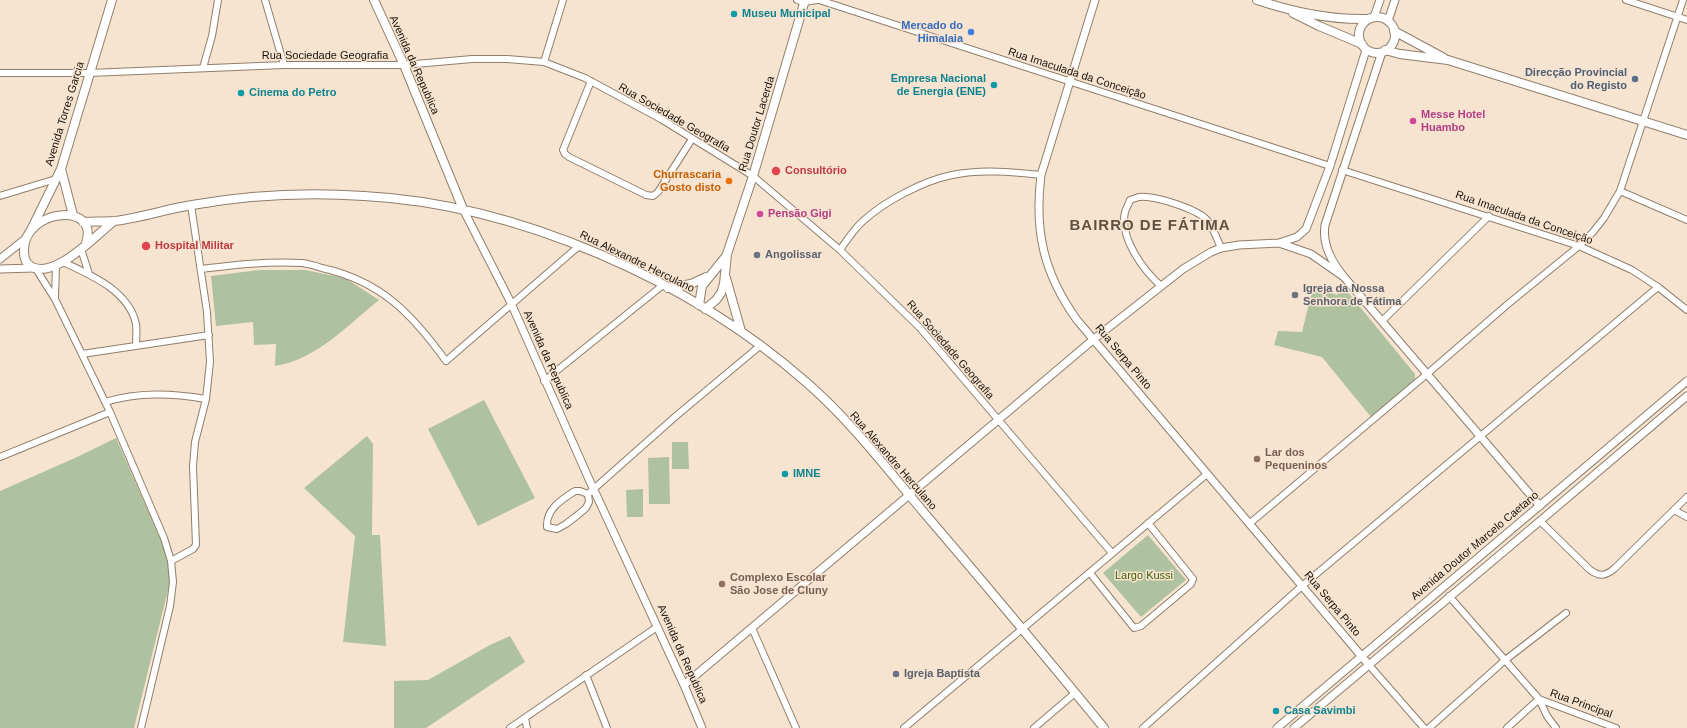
<!DOCTYPE html>
<html>
<head>
<meta charset="utf-8">
<style>
	body { margin:0 }
	canvas { display:block; background:#f7e4d0 }
</style>
</head>
<body>
<canvas width="1687" height="728"></canvas>
<script>
const ctx = document.querySelector('canvas').getContext('2d');
ctx.lineJoin = 'round';
function fillPath(path, color) { ctx.fillStyle = color; ctx.fill(path, 'evenodd'); }
function strokePath(path, color, width, dash) { ctx.strokeStyle = color; ctx.lineWidth = width; ctx.lineCap = dash ? 'butt' : 'round'; ctx.setLineDash(dash || []); ctx.stroke(path); }
function write(font, color, halo, rows, align = 'center') {
  ctx.font = font + ' Helvetica,sans-serif'; ctx.lineWidth = 3; ctx.setLineDash([]); ctx.textBaseline = 'middle'; ctx.strokeStyle = halo; ctx.fillStyle = color; for (const [text, x, y, turn = 0] of rows) {
    ctx.save(); ctx.translate(x, y); ctx.rotate((+turn || 0) * Math.PI / 180); ctx.textAlign = isNaN(turn) ? turn : align; if (halo) ctx.strokeText(text, 0, 0); ctx.fillText(text, 0, 0); ctx.restore();
  }
}
fillPath(new Path2D(`
	M259,270h46l40,8 34,22c-31,25 -63,60 -104,66l1,-22 -22,1 -1,-23 -37,4 -5,-50z
	M1342,285l73,89v6l-44,37 -49,-60 -48,-12 4,-14 24,1 11,-45 24,8z
	M484,400l51,98 -57,28 -50,-97z
	M367,436l6,8 -1,91h8l6,111 -43,-4 12,-106 -51,-48z
	M116,438l44,100 8,22 2,22 -36,146h-134v-237l75,-33z
	M672,442h16l1,27h-17z
	M669,457l1,47h-21l-1,-46z
	M643,489v28h-16l-1,-27z
	M1148,535l38,45 -45,37 -38,-44z
	M510,636l15,26 -99,66h-32v-47l34,-1 62,-35z`), '#afc29f');
const minor = new Path2D(`
	M265,0l19,65
	M797,0l7,2 13,-2
	M819,0l511,166
	M1626,0l61,20
	M544,62l19,-62
	M203,68l9,-32 6,-36
	M0,73h89l195,-8h120l68,-6h35l37,3 41,16 76,41 92,57 87,74 80,78 192,225
	M591,81l-28,69 2,4 4,3 77,38 7,1 5,-4 34,-53
	M1342,170l237,76 53,24 26,17 29,23
	M1620,191l67,29
	M0,196l56,-17
	M81,249l8,25
	M840,250c7,-10 14,-21 23,-29 22,-20 60,-40 89,-46 29,-6 60,-3 89,0
	M63,262c28,13 66,29 73,62 1,7 0,15 0,22
	M36,269l19,30 55,113 54,126 7,23 2,21 -3,24 -29,122
	M201,269c33,-4 67,-8 101,-6 7,1 14,3 20,5 59,13 90,46 124,93l133,-115
	M1161,286c-18,-16 -42,-49 -36,-74 1,-4 4,-8 5,-12 3,-1 6,-2 9,-3 15,-2 58,12 68,23 7,9 10,19 14,28
	M55,297l1,-31
	M1382,321l107,-105
	M82,354l127,-19
	M544,381l119,-96
	M105,402c34,-10 66,-9 101,-3
	M0,457l110,-45
	M575,491h5l8,3 1,8 -3,6 -7,6 -13,10 -9,5 -10,-2c-1,-18 14,-27 28,-36z
	M588,494l88,-78 85,-71
	M1674,510l13,7
	M1540,521l50,49c10,7 15,6 24,-1l73,-72
	M1249,524l178,-150 81,-70 71,-58 14,-14 11,-14 16,-27 63,-191
	M171,561l22,-12 3,-4 -3,-79 2,-24 11,-43 4,-37 -3,-50 -16,-107
	M1090,573l44,55 7,-2 50,-42 2,-5 -45,-56
	M1449,596l90,103 8,17 9,12
	M752,628l44,100
	M1369,665l55,63
	M586,675l21,53
	M525,718l2,10
	M510,728l147,-101
	M904,728l303,-254
	M1034,728l41,-35
	M1143,728l159,-142 356,-299
	M1429,728l75,-67 62,-48
	M1507,728l32,-29 77,29`);
const tertiary = new Path2D(`
	M1095,0l-54,175c-7,57 3,99 36,145l292,345
	M1374,17l6,-17
	M1388,21l7,-21
	M1382,52l-57,173c-3,20 7,37 19,52l196,229
	M463,209l48,94 77,174 96,208 18,43
	M1279,243l18,-6 9,-8 24,-63 36,-116
	M0,259l24,-19
	M0,269l34,-1
	M684,685l410,-346 89,-70 28,-17 10,-4 18,-3 40,-2 32,11 33,23
	M1277,728l410,-347
	M1294,728l246,-207 147,-125`);
const secondary = new Path2D(`
	M374,0l30,65 59,144
	M1257,0c36,12 74,20 111,19
	M1293,13l26,13 43,18
	M1359 35a18 18 0 1 1 36 0a18 18 0 1 1-36 0Z
	M1394,31l50,27
	M1385,50l15,4 48,6 239,75
	M61,169l12,46
	M83,222c10,-1 20,0 31,-1 26,-3 52,-12 78,-16 56,-10 115,-13 172,-9 154,8 327,85 442,186 45,39 82,88 120,133 60,70 119,141 178,213
	M31,230l30,-61 51,-169
	M86,243c14,-42 -62,-34 -62,7 0,5 0,10 4,14 22,21 69,-30 86,-43
	M726,278l15,53
	M668,288l23,-4 15,-7
	M699,305l3,-19 25,-31
	M705,309l11,-9 5,-7 3,-9 3,-30 26,-78 52,-176`);
strokePath(minor, '#907e6c', 8);
strokePath(tertiary, '#907e6c', 9);
strokePath(secondary, '#907e6c', 10);
strokePath(minor, '#fff', 6);
strokePath(tertiary, '#fff', 7);
strokePath(secondary, '#fff', 8);
for (const [x, y, r, color] of [
	[734,14,4,"#0f9aa8"],
	[971,32,4,"#3f7fe0"],
	[1635,79,4,"#5c6f8a"],
	[994,85,4,"#0f9aa8"],
	[241,93,4,"#0f9aa8"],
	[1413,121,4,"#d1479c"],
	[776,171,5,"#e0444e"],
	[729,181,4,"#e8710a"],
	[760,214,4,"#d1479c"],
	[146,246,5,"#e0444e"],
	[757,255,4,"#6b7280"],
	[1295,295,4,"#6b7280"],
	[1257,459,4,"#8d6e63"],
	[785,474,4,"#0f9aa8"],
	[722,584,4,"#8d6e63"],
	[896,674,4,"#6b7280"],
	[1276,711,4,"#0f9aa8"]
]) { const dot = new Path2D(); dot.arc(x, y, r, 0, 2 * Math.PI); ctx.fillStyle = color; ctx.fill(dot); strokePath(dot, '#f7e4d0', 1.5); }
write('bold 11px', '#0d838f', '#f7e4d0', [
	["Museu Municipal",742,14],
	["Empresa Nacional",986,79,"right"],
	["de Energia (ENE)",986,92,"right"],
	["Cinema do Petro",249,93],
	["IMNE",793,474],
	["Casa Savimbi",1284,711]
], 'left');
write('bold 11px', '#366cbe', '#f7e4d0', [
	["Mercado do",963,26],
	["Himalaia",963,39]
], 'right');
write('11px', '#18120b', '#f7e4d0', [
	["Rua Sociedade Geografia",325,56],
	["Avenida da Republica",414,65,66],
	["Rua Imaculada da Conceição",1077,74,18],
	["Avenida Torres Garcia",65,114,-73],
	["Rua Sociedade Geografia",674,118,30],
	["Rua Doutor Lacerda",757,124,-73],
	["Rua Imaculada da Conceição",1524,218,19],
	["Rua Alexandre Herculano",637,262,26],
	["Rua Sociedade Geografia",950,350,49],
	["Rua Serpa Pinto",1123,357,50],
	["Avenida da Republica",548,360,66],
	["Rua Alexandre Herculano",893,461,49],
	["Avenida Doutor Marcelo Caetano",1475,546,-40],
	["Rua Serpa Pinto",1332,604,50],
	["Avenida da Republica",682,654,66],
	["Rua Principal",1581,704,20]
]);
write('bold 11px', '#4e5e75', '#f7e4d0', [
	["Direcção Provincial",1627,73],
	["do Registo",1627,86]
], 'right');
write('bold 11px', '#b23c85', '#f7e4d0', [
	["Messe Hotel",1421,115],
	["Huambo",1421,128],
	["Pensão Gigi",768,214]
], 'left');
write('bold 11px', '#be3a42', '#f7e4d0', [
	["Consultório",785,171],
	["Hospital Militar",155,246]
], 'left');
write('bold 11px', '#c56008', '#f7e4d0', [
	["Churrascaria",721,175],
	["Gosto disto",721,188]
], 'right');
write('bold 11px', '#5b616d', '#f7e4d0', [
	["Angolissar",765,255],
	["Igreja da Nossa",1303,289],
	["Senhora de Fátima",1303,302],
	["Igreja Baptista",904,674]
], 'left');
write('bold 11px', '#785e54', '#f7e4d0', [
	["Lar dos",1265,453],
	["Pequeninos",1265,466],
	["Complexo Escolar",730,578],
	["São Jose de Cluny",730,591]
], 'left');
write('11px', '#3d610b', '#f7e4d0', [
	["Largo Kussi",1144,576]
]);
ctx.letterSpacing = '1px';
write('bold 15px', '#615140', '#f7e4d0', [
	["BAIRRO DE FÁTIMA",1150,226]
]);
ctx.letterSpacing = '0px';
</script>
</body>
</html>
